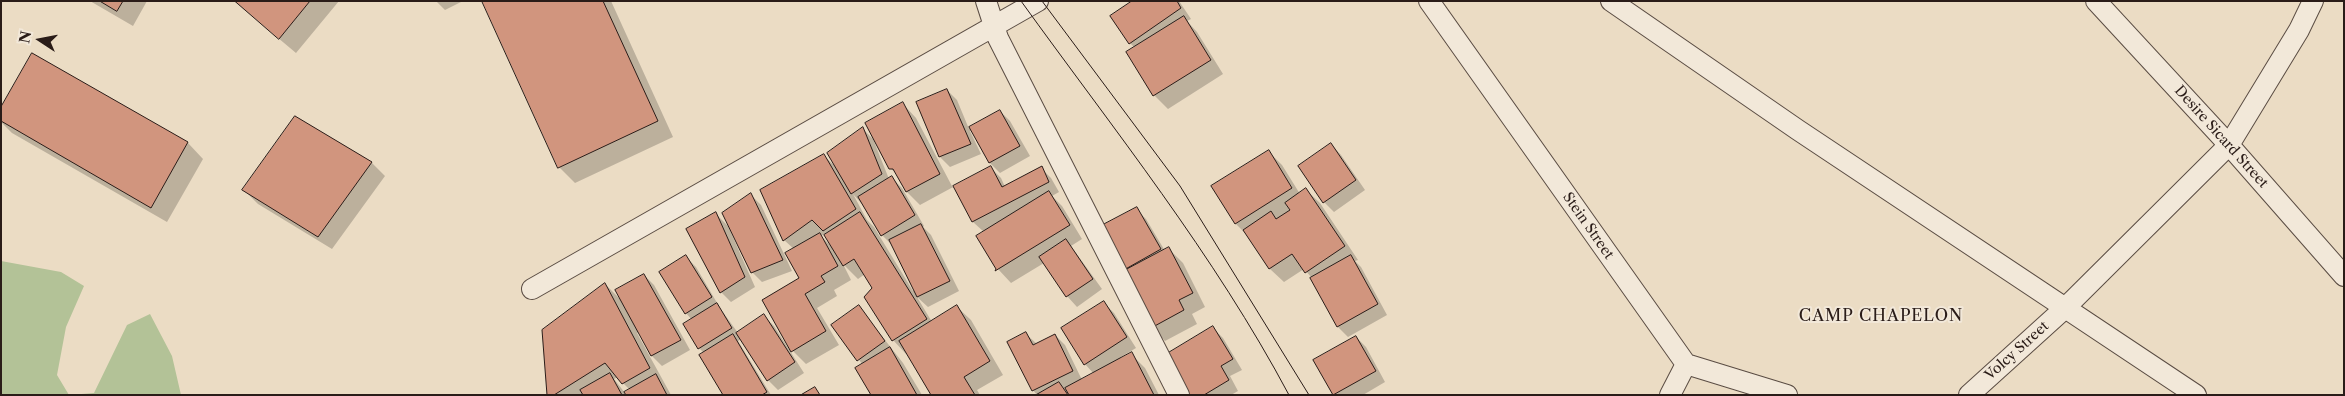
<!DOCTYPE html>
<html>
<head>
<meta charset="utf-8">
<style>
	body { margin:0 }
	#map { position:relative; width:2345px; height:396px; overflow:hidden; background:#ebdcc4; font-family:"Libre Caslon Text",serif }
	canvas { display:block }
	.frame { position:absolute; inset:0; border:2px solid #2a1c18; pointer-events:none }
	.north { position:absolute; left:15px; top:15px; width:50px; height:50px; -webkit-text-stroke:4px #f2e8d9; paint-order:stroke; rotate:281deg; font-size:14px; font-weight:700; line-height:20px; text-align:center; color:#2a1c18 }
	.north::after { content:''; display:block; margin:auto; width:18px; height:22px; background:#2a1c18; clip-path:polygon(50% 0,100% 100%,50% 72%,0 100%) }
</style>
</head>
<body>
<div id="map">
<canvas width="2345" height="396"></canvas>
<div class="frame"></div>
<div class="north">N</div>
</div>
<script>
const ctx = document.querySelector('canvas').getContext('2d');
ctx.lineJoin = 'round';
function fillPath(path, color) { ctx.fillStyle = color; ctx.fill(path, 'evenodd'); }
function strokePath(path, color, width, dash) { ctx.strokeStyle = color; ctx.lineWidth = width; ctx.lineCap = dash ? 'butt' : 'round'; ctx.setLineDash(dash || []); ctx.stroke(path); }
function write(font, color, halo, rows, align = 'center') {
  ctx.font = font + ' "Libre Caslon Text",serif'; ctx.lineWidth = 4; ctx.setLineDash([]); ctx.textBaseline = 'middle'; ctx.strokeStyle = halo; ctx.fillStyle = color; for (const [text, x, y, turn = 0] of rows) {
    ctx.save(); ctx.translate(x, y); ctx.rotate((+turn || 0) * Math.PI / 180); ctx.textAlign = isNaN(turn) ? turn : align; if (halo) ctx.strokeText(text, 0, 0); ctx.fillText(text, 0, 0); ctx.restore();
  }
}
fillPath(new Path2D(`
	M1,261l60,11 23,14 -18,41 -9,48 12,20 25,-2 33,-68 23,-11 22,42 9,39h-180z`), '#b3c297');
fillPath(new Path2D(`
	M90,1h57l-14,25z
	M234,1h105l-43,52z
	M436,1h27l-18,9z
	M483,1h128l62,136 -98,46 -16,-16z
	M1134,1h45l12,18 -4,2 10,11 26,42 -55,35 -14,-14 -26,-42 7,-5 -5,-5z
	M32,55l156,88 15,16 -36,63 -155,-89 -11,-11v-13z
	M947,90l10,10 12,29 31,-18 10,10 20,35 -30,17 -10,-10 -18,-33 -2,1 11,23 -31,13 -10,-10z
	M903,104l13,14 37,70 38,-20 10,10 4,9 36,-19 10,10 8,14 -7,4 10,10 20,33 -11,7 31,43 -25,18 -10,-11 -23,-33 -33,20 -13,-14 -14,-37 -11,-10 -18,-36 -35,19 -13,-13 -9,-17 -8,-7z
	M863,129l10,10 16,40 3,-1 10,10 22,38 -1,1 8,8 28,56 -31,16 -11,-10 15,25 25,-15 14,13 32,55 -26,15 3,5h-47l-25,-42 -2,1 -13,-14 -19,-52 -9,-14 -7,5 -15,-15 8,16 -17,10 3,6 -20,12 22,37 -33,19 -15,-15 10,-70 -7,-30 -10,-9 40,-84 12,11zM853,194l9,10 20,31 10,10 23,45 -2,1 -39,-64 -7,-7zM824,234l8,12h-1l-10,-10z
	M1331,144l10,11 24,35 -31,22 -10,-10z
	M1269,152l13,13 18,29 6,-4 14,13 38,57 -3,1 6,6 26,48 -39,22 -10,-10 -26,-49 -8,-9 -20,13 -14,-13 -20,-31 -14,-14z
	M372,163l13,13 -53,73 -74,-45 -14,-14z
	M751,195l10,10 31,66 -30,11 -10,-10z
	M1136,209l10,10 19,32 4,-2 14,14 22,44 -13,7 5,10 -32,17 -13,-14 -29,-54z
	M716,214l12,12 27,61 -24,15 -10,-10z
	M686,257l10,10 24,41 18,25 26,-17 10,10 30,47 -26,17 -10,-10 -27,-41 -3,2 33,54h-47l-20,-42 -5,-5 -7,-28 -6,-7z
	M644,275l10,10 36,65 -28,16 -10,-10 -13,-24 -2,1 34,62h-123l57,-111 16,16zM618,377l5,6 7,7 -5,3 -11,-14z
	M1104,303l10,10 22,35 -15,9 1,2 9,-5 14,14 14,27h-122l-4,-5 -7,-56 11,10 18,-9 10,10 17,35 12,-6 -9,-10z
	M859,307l44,56 19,32h-50l-9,-30 -30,-39z
	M1213,328l10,10 19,32 -12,6 8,15 -7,4h-42z
	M1356,337l10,10 19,35 -22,13h-28l-20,-34z`), '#0003');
const building = new Path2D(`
	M100,1h23l-6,10z
	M235,1h75l-31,38z
	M482,1h121l55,120 -100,47z
	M1132,1h45l4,7 -52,36 -19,-28z
	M1184,16l27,44 -58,36 -27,-44z
	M32,53l156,89 -37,66 -150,-87v-14z
	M947,89l24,55 -32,13 -23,-55z
	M903,102l37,72 -34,18 -13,-23h-4l-24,-46z
	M1000,110l20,36 -31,17 -20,-36z
	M295,116l77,46 -54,75 -76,-47z
	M863,127l19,47 -31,20 -24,-41z
	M1331,143l25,37 -33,23 -25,-37z
	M1269,150l23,38 -57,36 -24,-38z
	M824,154l32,55 -33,22 -11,-11 -29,21 -23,-51z
	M991,166l11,21 40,-21 7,16 -77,40 -19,-36z
	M892,176l23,39 -34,21 -23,-39z
	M1306,188l39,58 -40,27 -13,-19 -23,15 -26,-39 28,-19 5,8 14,-9 -5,-7z
	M1049,191l21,34 -75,46 1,-2 -20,-33z
	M751,193l32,67 -32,13 -29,-60z
	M1137,207l24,42 -39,22 -23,-44z
	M716,212l29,65 -25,16 -34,-64z
	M860,212l67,107 -35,22 -28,-44 8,-9 -18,-29 -11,7 -19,-31z
	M921,224l29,57 -33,16 -28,-57z
	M820,233l18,33 -17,10 4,6 -20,12 21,37 -35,21 -29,-52 37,-22 -14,-25z
	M1066,239l27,40 -27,18 -27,-40z
	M1169,247l24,46 -14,7 5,10 -33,18 -29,-56z
	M686,255l26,42 -27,17 -26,-42z
	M1351,255l27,49 -41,23 -27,-49z
	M644,274l37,66 -30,16 -36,-66z
	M605,283l45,85 -28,16 -17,-21 -51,32h-7l-5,-65z
	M1104,301l23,36 -43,28 -23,-37z
	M717,303l15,25 -34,21 -15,-25z
	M859,305l26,36 -28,20 -26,-36z
	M957,305l33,56 -26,16 11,18h-44l-32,-54z
	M764,314l31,48 -28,19 -31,-48z
	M1213,326l20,33 -12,7 8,14 -25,15h-17l-22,-40z
	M1026,332l7,13 22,-11 18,37 -41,20 -25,-49z
	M733,334l34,58 -5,3h-39l-24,-40z
	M1356,336l20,35 -43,24 -20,-35z
	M890,347l27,48h-46l-16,-27z
	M1132,352l22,43h-85l-4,-7z
	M610,373l12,22h-39l-3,-5z
	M656,374l11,21h-41l-2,-3z
	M1059,382l9,13h-32z
	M815,387l5,8h-19z`);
fillPath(building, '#d1957e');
strokePath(building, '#2a1c18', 1);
const minor = new Path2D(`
	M986,1l12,37 181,357
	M1429,1l257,363 101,31
	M1611,1l187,129 398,265
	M2096,1l133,144 115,131
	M532,289l506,-288
	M1670,395l16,-31
	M1969,395l96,-87 164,-163 70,-115 14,-29`);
strokePath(minor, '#5a4c43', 22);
strokePath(minor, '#f2e8d9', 20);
strokePath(new Path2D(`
	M1021,1c93,129 193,253 268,394
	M1042,1l138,185 129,209`), '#2a1c18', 1);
write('14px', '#2a1c18', '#f2e8d9', [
	["Desire Sicard Street",2221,137,48],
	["Stein Street",1588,226,55],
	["Volcy Street",2017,351,-42]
]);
ctx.letterSpacing = '1px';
write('16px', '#2a1c18', '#f2e8d9', [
	["CAMP CHAPELON",1881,316]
]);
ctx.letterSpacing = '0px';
</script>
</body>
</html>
